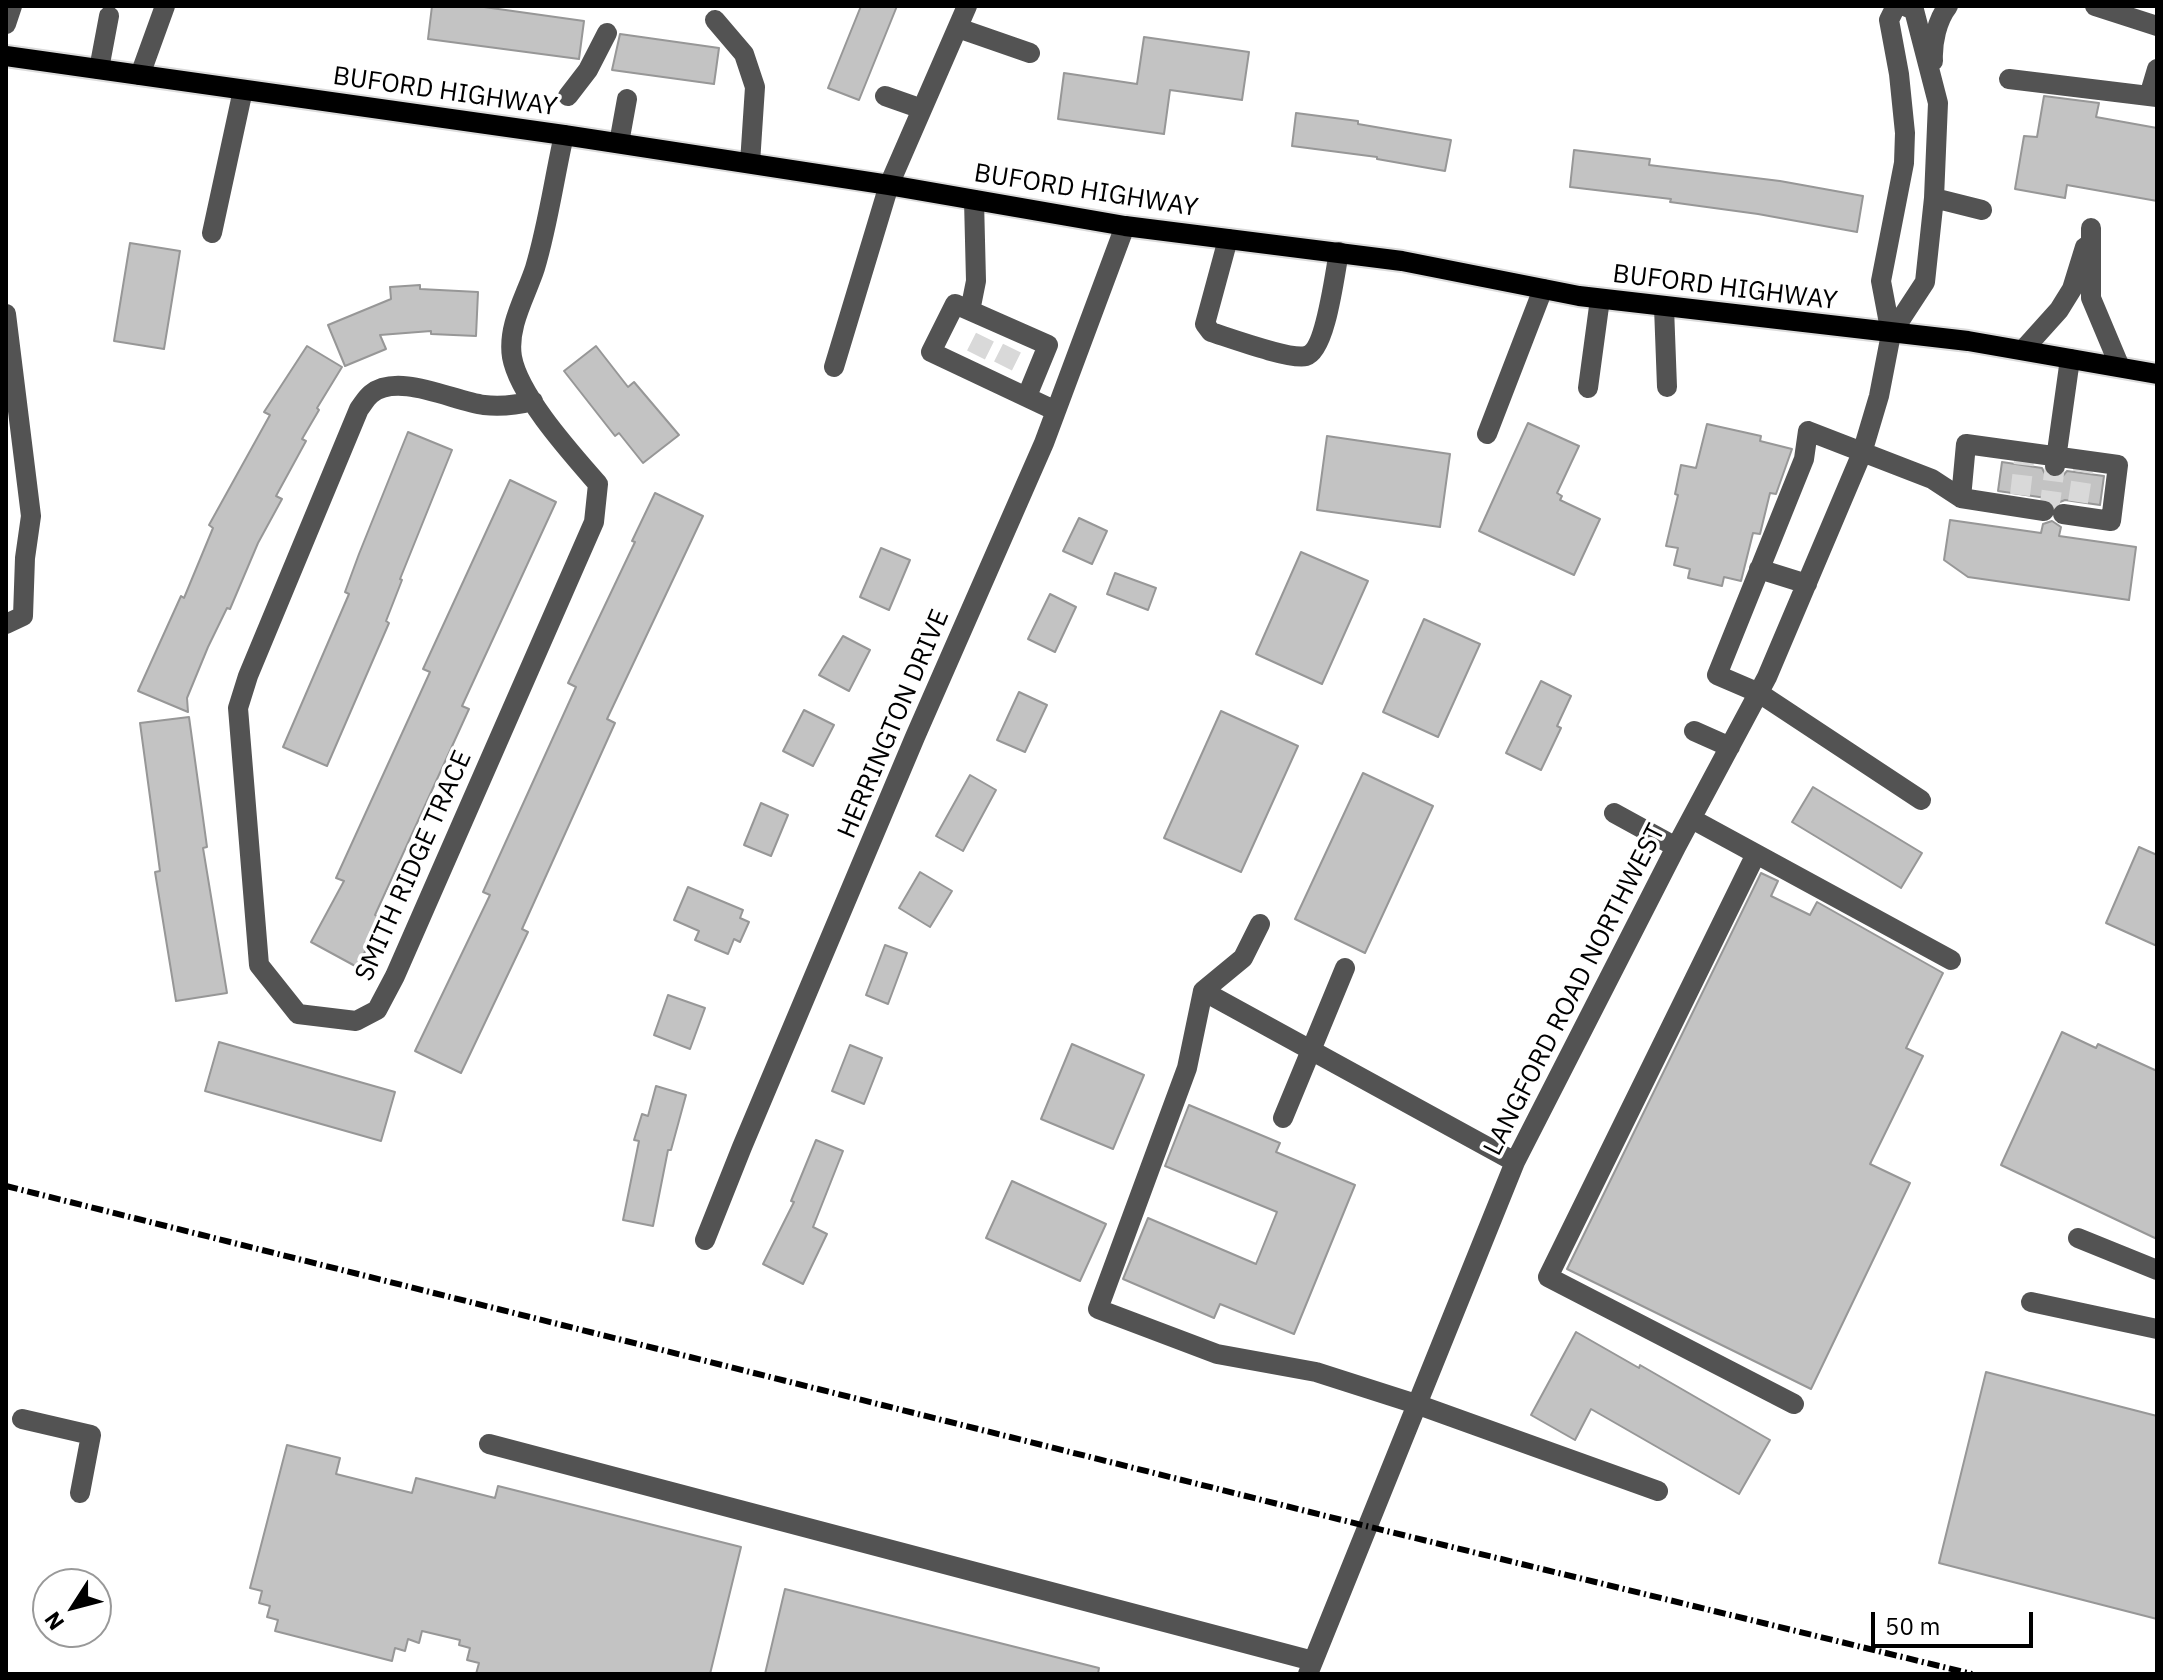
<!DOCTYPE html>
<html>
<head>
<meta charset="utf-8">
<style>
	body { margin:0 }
	#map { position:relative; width:2163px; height:1680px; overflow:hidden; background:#fff; font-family:"IBM Plex Sans",sans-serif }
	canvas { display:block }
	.frame { position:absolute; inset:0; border:8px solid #000; pointer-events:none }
	.north { position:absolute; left:32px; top:1568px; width:80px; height:80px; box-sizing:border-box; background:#fff; border:2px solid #999; border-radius:50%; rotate:234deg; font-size:22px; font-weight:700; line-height:32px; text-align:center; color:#000 }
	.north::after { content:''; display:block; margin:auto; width:28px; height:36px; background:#000; clip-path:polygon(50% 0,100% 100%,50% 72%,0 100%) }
	.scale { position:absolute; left:1871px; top:1612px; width:162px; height:36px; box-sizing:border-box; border:4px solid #000; border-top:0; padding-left:10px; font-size:24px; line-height:28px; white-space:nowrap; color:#000; -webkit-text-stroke:6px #fff; paint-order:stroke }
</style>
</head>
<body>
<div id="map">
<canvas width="2163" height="1680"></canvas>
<div class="frame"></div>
<div class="north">N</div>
<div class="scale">50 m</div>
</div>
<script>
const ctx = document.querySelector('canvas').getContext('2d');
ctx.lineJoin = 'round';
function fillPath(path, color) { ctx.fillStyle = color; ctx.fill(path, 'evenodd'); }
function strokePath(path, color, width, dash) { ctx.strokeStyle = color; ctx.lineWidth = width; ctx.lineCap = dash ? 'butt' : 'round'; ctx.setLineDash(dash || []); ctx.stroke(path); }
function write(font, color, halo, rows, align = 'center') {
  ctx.font = font + ' "IBM Plex Sans",sans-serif'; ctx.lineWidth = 7; ctx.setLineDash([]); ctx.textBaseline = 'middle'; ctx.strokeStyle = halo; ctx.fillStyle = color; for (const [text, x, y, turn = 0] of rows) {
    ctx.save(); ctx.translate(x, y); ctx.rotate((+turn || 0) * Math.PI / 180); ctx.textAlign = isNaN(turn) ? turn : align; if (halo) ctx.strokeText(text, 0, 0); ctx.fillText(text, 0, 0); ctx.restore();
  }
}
const building = new Path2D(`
	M432,6h45l107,15 -5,38 -151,-20z
	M861,6h36l-38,94 -31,-12z
	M620,34l99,14 -5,36 -102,-14z
	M1144,37l105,15 -7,48 -72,-10 -6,44 -106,-15 6,-46 73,11z
	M2044,96l55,7 -3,14 61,11v73l-90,-16 -2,13 -50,-9 9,-53 13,1z
	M1296,113l62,8v3l93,16 -6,31 -68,-12v-2l-85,-11z
	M1574,150l76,9 -1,6 131,16 83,15 -6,36 -99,-18 -88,-12 1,-3 -101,-12z
	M130,243l50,8 -16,98 -50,-8z
	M420,285v4l58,3 -2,44 -45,-2v-3l-51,4 6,14 -41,17 -17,-41 63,-26 -1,-12z
	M307,346l35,21 -25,41 2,2 -17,29 4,2 -30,55 6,3 -24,44 -28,66 -3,-1 -19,39 -21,51 1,14 -50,-21 43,-95 3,2 29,-70 -4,-3 61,-110 -6,-3z
	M596,346l32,41 6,-5 45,53 -36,28 -24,-30 -4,3 -51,-65z
	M1528,423l51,23 -22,47 5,3 -2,4 40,19 -26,56 -95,-44z
	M1707,424l54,12 -1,5 32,8 -16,45 -6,-1 -10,41 -7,-1 -12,48 -17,-4 -2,9 -34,-8 2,-9 -16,-4 4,-17 -12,-2 12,-51 -3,-1 6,-29 15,3z
	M408,432l44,18 -52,129 2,1 -16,41 3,2 -62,143 -44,-19 66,-153 -4,-2 14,-38z
	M1327,436l123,18 -10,73 -123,-17z
	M2002,462l40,6 4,8 8,3 7,-1 6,-7 37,5 -4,29 -35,-5 -10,4 -9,-6 -48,-7z
	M510,480l46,22 -94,204 7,3 -94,206 7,4 -25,48 -46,-25 33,-61 -8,-3 94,-206 -7,-3z
	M655,493l48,23 -96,203 8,4 -93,206 6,3 -67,141 -46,-22 75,-156 -7,-3 93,-205 -8,-4 67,-141 -3,-1z
	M1079,518l28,13 -15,33 -29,-13z
	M1950,520l91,13 2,-9 9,-3 9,6 -2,9 77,11 -7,53 -161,-23 -24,-17z
	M881,548l29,12 -21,50 -29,-13z
	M1301,552l67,29 -46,103 -66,-30z
	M1115,573l41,15 -8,22 -41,-16z
	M1050,594l26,13 -21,45 -27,-13z
	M1424,619l56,25 -42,93 -55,-25z
	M843,636l27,14 -21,41 -30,-16z
	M1541,681l30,15 -14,30 4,2 -20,42 -35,-17z
	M1019,692l28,13 -22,47 -28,-12z
	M804,710l30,15 -21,41 -30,-15z
	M1221,711l77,35 -57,126 -77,-34z
	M189,717l18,130 -4,1 24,145 -51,8 -21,-129 5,-1 -20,-148z
	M1363,773l70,33 -68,147 -70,-34z
	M970,775l26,15 -33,61 -27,-15z
	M1813,787l109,66 -21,35 -109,-66z
	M761,803l27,12 -17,41 -27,-11z
	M2139,847l18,8v91l-51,-23z
	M920,872l32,19 -22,36 -31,-19z
	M1761,873l17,8 -7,15 39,19 7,-13 126,71 -37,75 17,8 -53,108 40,19 -99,206 -244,-120z
	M688,887l55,23 -3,8 9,4 -9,20 -6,-3 -6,15 -33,-14 4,-9 -25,-11z
	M885,945l22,8 -19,51 -22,-9z
	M668,995l37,13 -15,41 -36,-14z
	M2062,1032l34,16 2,-4 59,27v168l-156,-74z
	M219,1042l176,50 -14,49 -176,-50z
	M1072,1044l72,31 -31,74 -72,-30z
	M850,1045l32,13 -18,46 -32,-13z
	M656,1086l30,9 -15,55h-3l-15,76 -30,-6 16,-79 -5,-1 8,-26 6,2z
	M1189,1105l91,38 -4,9 79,33 -61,149 -74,-30 -6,14 -91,-39 25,-61 108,46 21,-52 -112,-46z
	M816,1140l27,11 -30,76 14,7 -24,50 -40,-20 31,-62 -3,-1z
	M1012,1181l94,43 -26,57 -94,-43z
	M1576,1332l63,36 1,-3 130,75 -31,54 -148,-85 -16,31 -44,-25z
	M1986,1372l171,44v203l-218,-56z
	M287,1445l53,13 -4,16 76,19 4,-15 79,20 3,-12 243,61 -31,127h-234l3,-11 -12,-3 3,-12 -11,-3 1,-5 -38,-9 -3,12 -11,-4 -3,12 -10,-3 -3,13 -117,-30 3,-11 -11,-3 3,-11 -11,-3 3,-12 -12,-3z
	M785,1589l314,79 -1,6h-333z`);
fillPath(building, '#c3c3c3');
strokePath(building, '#979797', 2);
strokePath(new Path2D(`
	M976,355l10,-20
	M1003,366l10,-20
	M2020,495l4,-34
	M2078,502l5,-32
	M2049,511l6,-45`), '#d9d9d9', 20, [20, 10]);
const major = new Path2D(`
	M6,56l558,79 325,50 236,41 277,35 177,35 389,45 189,33`);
strokePath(major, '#dbdbdb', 24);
strokePath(new Path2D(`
	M2095,6l62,20
	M715,20l29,34 11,33 -5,76
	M6,24l6,-18
	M958,28l72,25
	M1933,61c-1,-18 4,-41 15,-55
	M99,69l10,-53
	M140,75l25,-69
	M2009,79l148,18
	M568,96l20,-26 19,-37
	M885,96l37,13
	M2149,96l8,-27
	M619,143l8,-44
	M1934,198l48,12
	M2091,228v70l29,69
	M212,233l31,-143
	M1228,239l-23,85 6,8c19,6 79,28 95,24 20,-5 29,-85 33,-104
	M1664,307l3,80
	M970,311l6,-30 -2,-81
	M6,314l25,202 -6,42 -2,58 -17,8
	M1891,334l34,-52 9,-84 4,-95 -24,-93 -9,-4
	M2023,350l36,-40 13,-21 13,-42
	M834,367l55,-182 78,-179
	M1588,388l12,-89
	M1027,396l21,-51 -93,-41 -24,48 125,59
	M533,401c-16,4 -31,6 -49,4 -31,-4 -86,-33 -113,-11 -5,4 -8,10 -12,15l-111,267 -10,32 21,257 39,49 58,7 21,-11 18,-34 199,-454 4,-38c-26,-30 -79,-88 -86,-127 -5,-31 14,-61 23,-89 13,-43 19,-89 29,-133
	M1487,434l56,-145
	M2055,466l15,-107
	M1961,498l5,-54 152,21 -7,56 -48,-7
	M1759,569l48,15
	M1694,731l36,16
	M1921,800l-162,-107 -42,-18 87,-216 4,-28 124,48 29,19 83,13
	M1614,813l62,34
	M1692,819l259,141
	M1756,854l-208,423 246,127
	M1260,924l-17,34 -40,33 -16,77 -89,241 119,45 99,18 100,32 242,87
	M1203,991l312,171
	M1283,1118l62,-150
	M2078,1238l79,32
	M705,1240l37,-93 173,-410 129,-294 81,-217
	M2031,1302l126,27
	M22,1419l69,16 -11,58
	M489,1444l824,217
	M1308,1674l207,-512 161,-315 91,-170 95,-224 17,-57 12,-62 -10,-53 23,-118 1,-30 -6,-59 -10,-54 7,-14`), '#535353', 20);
strokePath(major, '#000', 20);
strokePath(new Path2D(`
	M6,1186l1360,340 606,148`), '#000', 6, [12, 4, 2, 4]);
write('26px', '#000', '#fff', [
	["BUFORD HIGHWAY",445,92,8],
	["BUFORD HIGHWAY",1086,191,9],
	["BUFORD HIGHWAY",1725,288,7],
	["HERRINGTON DRIVE",894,724,-67],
	["SMITH RIDGE TRACE",414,866,-66],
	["LANGFORD ROAD NORTHWEST",1575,990,-63]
]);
</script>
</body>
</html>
